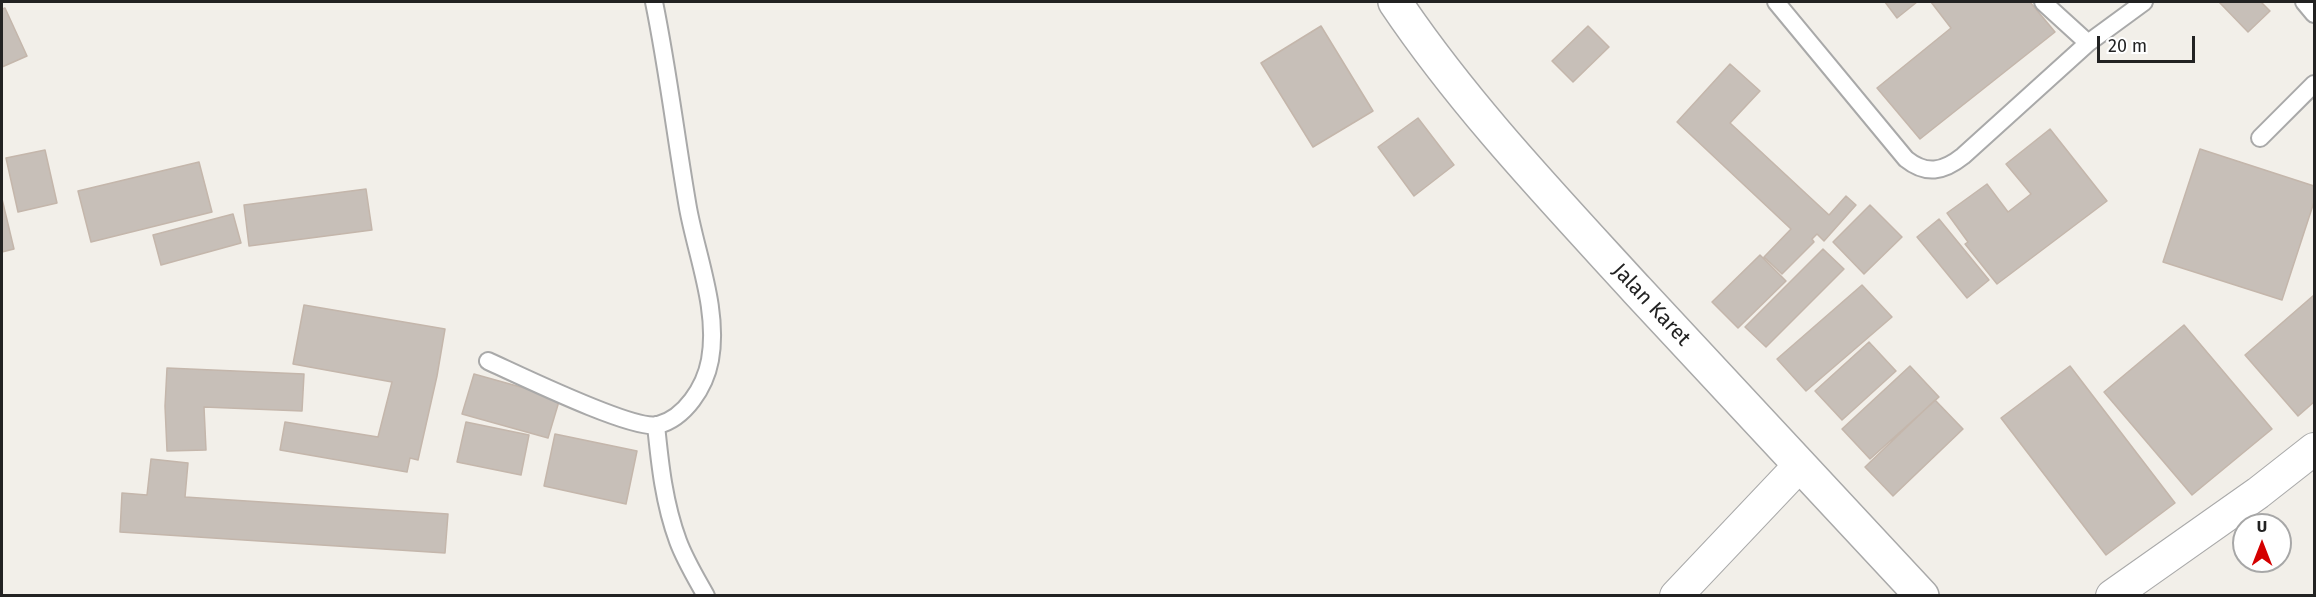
<!DOCTYPE html>
<html>
<head>
<meta charset="utf-8">
<style>
	body { margin:0 }
	#map { position:relative; width:2316px; height:597px; overflow:hidden; background:#f2efe9; font-family:"Fira Sans",sans-serif }
	canvas { display:block }
	.frame { position:absolute; inset:0; border:3px solid #222; pointer-events:none }
	.north { position:absolute; left:2232px; top:513px; width:60px; height:60px; box-sizing:border-box; background:#fff; border:2px solid #a7a7a7; border-radius:50%; rotate:0deg; font-size:16px; font-weight:700; line-height:24px; text-align:center; color:#222 }
	.north::after { content:''; display:block; margin:auto; width:21px; height:27px; background:#d40000; clip-path:polygon(50% 0,100% 100%,50% 72%,0 100%) }
	.scale { position:absolute; left:2097px; top:36px; width:98px; height:27px; box-sizing:border-box; border:3px solid #222; border-top:0; padding-left:8px; font-size:18px; line-height:21px; white-space:nowrap; color:#222; -webkit-text-stroke:4px #fff; paint-order:stroke }
</style>
</head>
<body>
<div id="map">
<canvas width="2316" height="597"></canvas>
<div class="frame"></div>
<div class="north">U</div>
<div class="scale">20 m</div>
</div>
<script>
const ctx = document.querySelector('canvas').getContext('2d');
ctx.lineJoin = 'round';
function fillPath(path, color) { ctx.fillStyle = color; ctx.fill(path, 'evenodd'); }
function strokePath(path, color, width, dash) { ctx.strokeStyle = color; ctx.lineWidth = width; ctx.lineCap = dash ? 'butt' : 'round'; ctx.setLineDash(dash || []); ctx.stroke(path); }
function write(font, color, halo, rows, align = 'center') {
  ctx.font = font + ' "Fira Sans",sans-serif'; ctx.lineWidth = 4.5; ctx.setLineDash([]); ctx.textBaseline = 'middle'; ctx.strokeStyle = halo; ctx.fillStyle = color; for (const [text, x, y, turn = 0] of rows) {
    ctx.save(); ctx.translate(x, y); ctx.rotate((+turn || 0) * Math.PI / 180); ctx.textAlign = isNaN(turn) ? turn : align; if (halo) ctx.strokeText(text, 0, 0); ctx.fillText(text, 0, 0); ctx.restore();
  }
}
const building = new Path2D(`
	M1885,2h32l-20,16z
	M1931,2h99l25,30 -135,107 -43,-51 74,-60z
	M2219,2h42l9,9 -22,21z
	M5,8l22,48 -25,11v-58z
	M1321,26l52,85 -60,36 -52,-84z
	M1588,26l21,21 -36,35 -21,-21z
	M1730,64l30,27 -30,32 99,92 17,-19 10,9 -32,36 -7,-7 -5,5 2,3 -32,32 -18,-17 27,-28 -114,-107z
	M1418,118l36,47 -40,31 -36,-49z
	M2050,129l57,72 -110,83 -32,-40 3,-2 -21,-29 40,-29 21,28 23,-18 -25,-30z
	M2200,149l114,37v16l-32,98 -119,-38z
	M45,150l12,53 -39,9 -12,-54z
	M199,162l13,50 -121,30 -13,-51z
	M366,189l6,41 -123,16 -5,-41z
	M2,199l12,50 -12,3z
	M1870,205l32,32 -38,37 -31,-32z
	M233,214l8,29 -80,22 -8,-30z
	M1939,219l50,61 -22,18 -50,-61z
	M1823,249l21,20 -78,78 -21,-20z
	M1760,255l26,26 -48,47 -26,-26z
	M1862,285l30,32 -86,74 -29,-32z
	M2314,295v107l-16,14 -53,-61z
	M304,305l141,24 -8,47 -19,84 -8,-2 -3,14 -127,-22 5,-28 93,15 14,-55 -99,-18z
	M2184,325l88,104 -80,66 -88,-103z
	M1869,342l27,29 -54,49 -27,-29z
	M1910,366l29,31 -69,62 -28,-30z
	M2070,366l105,137 -69,52 -105,-137z
	M167,368l137,6 -2,37 -98,-4 2,43 -39,1 -2,-45z
	M474,374l86,24 -12,40 -86,-24z
	M1935,400l28,29 -70,67 -28,-29z
	M466,422l63,13 -8,40 -64,-13z
	M555,434l82,17 -11,53 -82,-18z
	M151,459l37,4 -3,34 263,17 -3,39 -325,-21 2,-39 25,2z`);
fillPath(building, '#c7bfb8');
strokePath(building, '#c4b6ab', 1.5);
const service = new Path2D(`
	M1776,2l130,157c20,16 37,13 57,-3l125,-113 -45,-41
	M2304,2l10,12
	M2088,43l56,-41
	M2260,138l54,-54
	M488,361c29,13 145,70 170,64 27,-7 47,-38 52,-65 9,-50 -13,-103 -22,-152 -12,-69 -20,-138 -34,-206
	M656,425c4,40 8,78 22,116 7,19 18,37 28,55`);
const minor = new Path2D(`
	M1676,596l124,-131
	M2112,596l146,-103 56,-44`);
const tertiary = new Path2D(`
	M1395,2c70,104 158,196 242,288 95,102 190,204 285,306`);
strokePath(service, '#a9a9a9', 20);
strokePath(minor, '#a9a9a9', 34);
strokePath(tertiary, '#a9a9a9', 36);
strokePath(service, '#fff', 16);
strokePath(minor, '#fff', 32);
strokePath(tertiary, '#fff', 33);
write('21px', '#222', '#fff', [
	["Jalan Karet",1651,305,47]
]);
</script>
</body>
</html>
